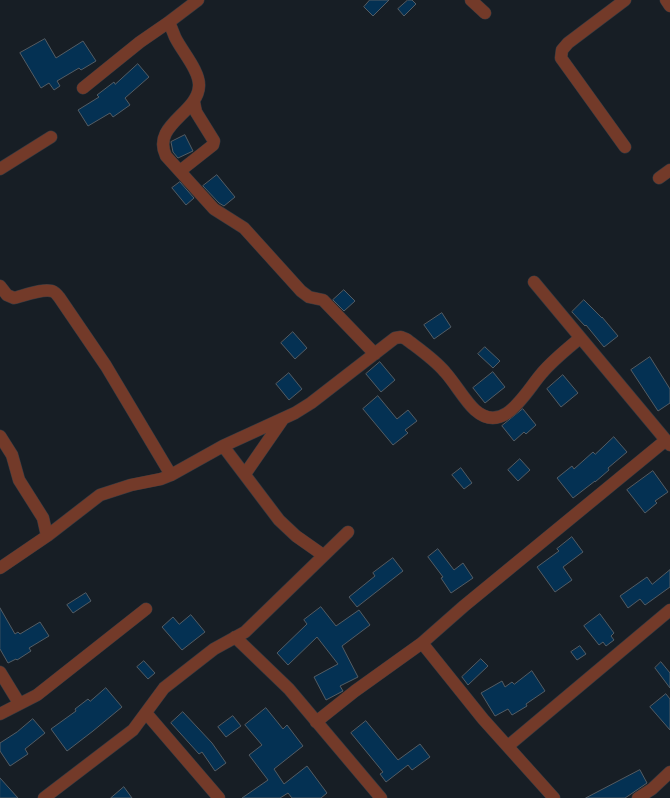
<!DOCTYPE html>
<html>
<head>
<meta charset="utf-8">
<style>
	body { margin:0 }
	canvas { display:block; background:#171e25 }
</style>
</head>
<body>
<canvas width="670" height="798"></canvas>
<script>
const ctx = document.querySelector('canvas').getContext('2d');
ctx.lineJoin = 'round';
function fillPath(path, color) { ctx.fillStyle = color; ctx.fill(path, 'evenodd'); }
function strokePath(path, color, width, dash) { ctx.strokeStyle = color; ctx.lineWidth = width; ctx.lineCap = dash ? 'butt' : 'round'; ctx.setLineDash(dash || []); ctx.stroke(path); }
const building = new Path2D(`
	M370,0h19l-16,16 -9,-9z
	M408,0h4l4,4 -12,12 -6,-7z
	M45,39l11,19 27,-17 13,20 -15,9 -2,-2 -22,13 3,5 -6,4 -5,-7 -8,5 -21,-35z
	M138,64l11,13 -24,21 5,7 -17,12 -3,-4 -22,13 -10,-16 21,-13 -2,-2 17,-13 1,2z
	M185,135l8,16 -15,7 -5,-6 -2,-10z
	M217,175l18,22 -11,9 -5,-3 -16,-17z
	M180,182l14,16 -8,7 -14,-17z
	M344,290l11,11 -11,10 -11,-11z
	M584,300l18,18v-1l16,19 -14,11 -18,-22 -1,1 -13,-14z
	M442,313l9,14 -17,12 -10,-14z
	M293,332l14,16 -12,11 -14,-16z
	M485,347l15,14 -7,7 -15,-14z
	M650,357l20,32v14l-12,8 -27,-41z
	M380,362l15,18 -14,12 -15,-18z
	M493,372l12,15 -20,16 -12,-15z
	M289,373l13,16 -13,11 -13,-16z
	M563,375l15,18 -17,14 -14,-18z
	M378,396l19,23 11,-9 9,11 -12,9 3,3 -15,12 -30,-36z
	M523,409l13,16 -10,9 -2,-2 -10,9 -12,-15z
	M614,437l13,15 -19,16 1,2 -14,12v-1l-22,17 -16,-20 15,-12 2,3 19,-17 2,2z
	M520,459l10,11 -12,11 -10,-11z
	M461,468l11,15 -8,6 -12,-14z
	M653,471l15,21 -13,9 2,2 -12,10 -18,-23z
	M572,537l11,15 -20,15 9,13 -17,12 -18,-25 22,-16 -2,-2z
	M438,549l16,21 9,-7 10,15 -22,15 -10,-15 2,-1 -15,-20z
	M393,558l10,13 -46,36 -8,-10 26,-21 -2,-3z
	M670,570v17l-25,18 -5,-6 -12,9 -8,-12 27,-19 5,7z
	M86,593l5,8 -18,12 -6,-8z
	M321,607l15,19 23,-16 11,15 -28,21 16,31 -18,9 3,5 -17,9 -12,-23 24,-13 -21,-27 -29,28 -11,-12 30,-29 -3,-4z
	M0,608l15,26 3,-2 2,2 20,-12 9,14 -20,12 2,3 -14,9 -1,-1 -8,4 -8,-14z
	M600,614l14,19 -3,3 3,4 -8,6 -3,-4 -4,3 -15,-19z
	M191,615l14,17 -23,18 -20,-23 11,-10 6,7z
	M580,646l6,8 -9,6 -6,-8z
	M481,659l7,7 -20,19 -6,-8z
	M144,661l11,12 -7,6 -11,-12z
	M661,662l9,11v15l-15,-20z
	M532,671l13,20 -19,13 1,2 -15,9 -4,-6 -13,7 -14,-23 21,-12 3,6 7,-5 2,2z
	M106,688l16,19 -29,24 -26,20 -16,-22 25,-18 -1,-2 13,-10 2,2z
	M666,694l4,5v31l-20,-23z
	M266,708l17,21 4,-4 16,21 -29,23 10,15 23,-18 20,27 -6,5h-29l-4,-5 -8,5h-38l26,-18 -19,-25 13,-10 -17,-20z
	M183,712l29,31 14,20 -11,8 -13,-19 -3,2 -28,-31z
	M233,716l8,10 -15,11 -8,-10z
	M33,719l12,14 -20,16 3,5 -18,12 -10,-15v-8l17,-11z
	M366,721l32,39 22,-16 10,13 -18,13 -4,-5 -22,17 -6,-8 3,-2 -32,-39z
	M640,770l7,13 -16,11 -6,4h-39z
	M0,778l18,20h-18z
	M124,787l8,11h-21z`);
fillPath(building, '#043153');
strokePath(building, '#535c64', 1);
const minor = new Path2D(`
	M471,0l14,13
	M625,0l-57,43 -6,7 -1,8 64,89
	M666,0l4,6
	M169,22c2,5 4,10 6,15 6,13 25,34 24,49 -1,27 -48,39 -33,70l48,53 30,19 57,63 8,6 14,3 52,54
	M83,88l57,-46 29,-20 29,-22
	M0,169l51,-32
	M180,171l33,-26 1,-4 -18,-29 -2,-10
	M659,178l11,-8
	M534,282l136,163
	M0,286l7,9 7,3c9,-2 32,-11 40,-6 2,1 3,3 5,5l47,69 65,109
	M0,436l12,19 7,25 24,38 4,18
	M223,446l56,74 17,16 27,19
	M245,474l38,-55
	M0,568l47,-32 53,-41 31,-10 30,-6 10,-4 52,-29 72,-33 16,-10 84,-65 6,-1 5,2c13,10 28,20 39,33 10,11 20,29 30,38 29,26 51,-19 67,-37 11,-13 25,-24 38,-35
	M235,637l54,52 92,109
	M422,643l61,76 71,79
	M0,672l19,31
	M146,713l73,85
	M0,714l37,-19 109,-86
	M316,722l39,-31 67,-48 42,-37 202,-166
	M508,746l162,-136
	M44,798l89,-68 31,-42 50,-39 31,-17 103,-100
	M638,798l14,-9 18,-17`);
strokePath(minor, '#353b42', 13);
strokePath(minor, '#733a29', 12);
</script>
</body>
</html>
